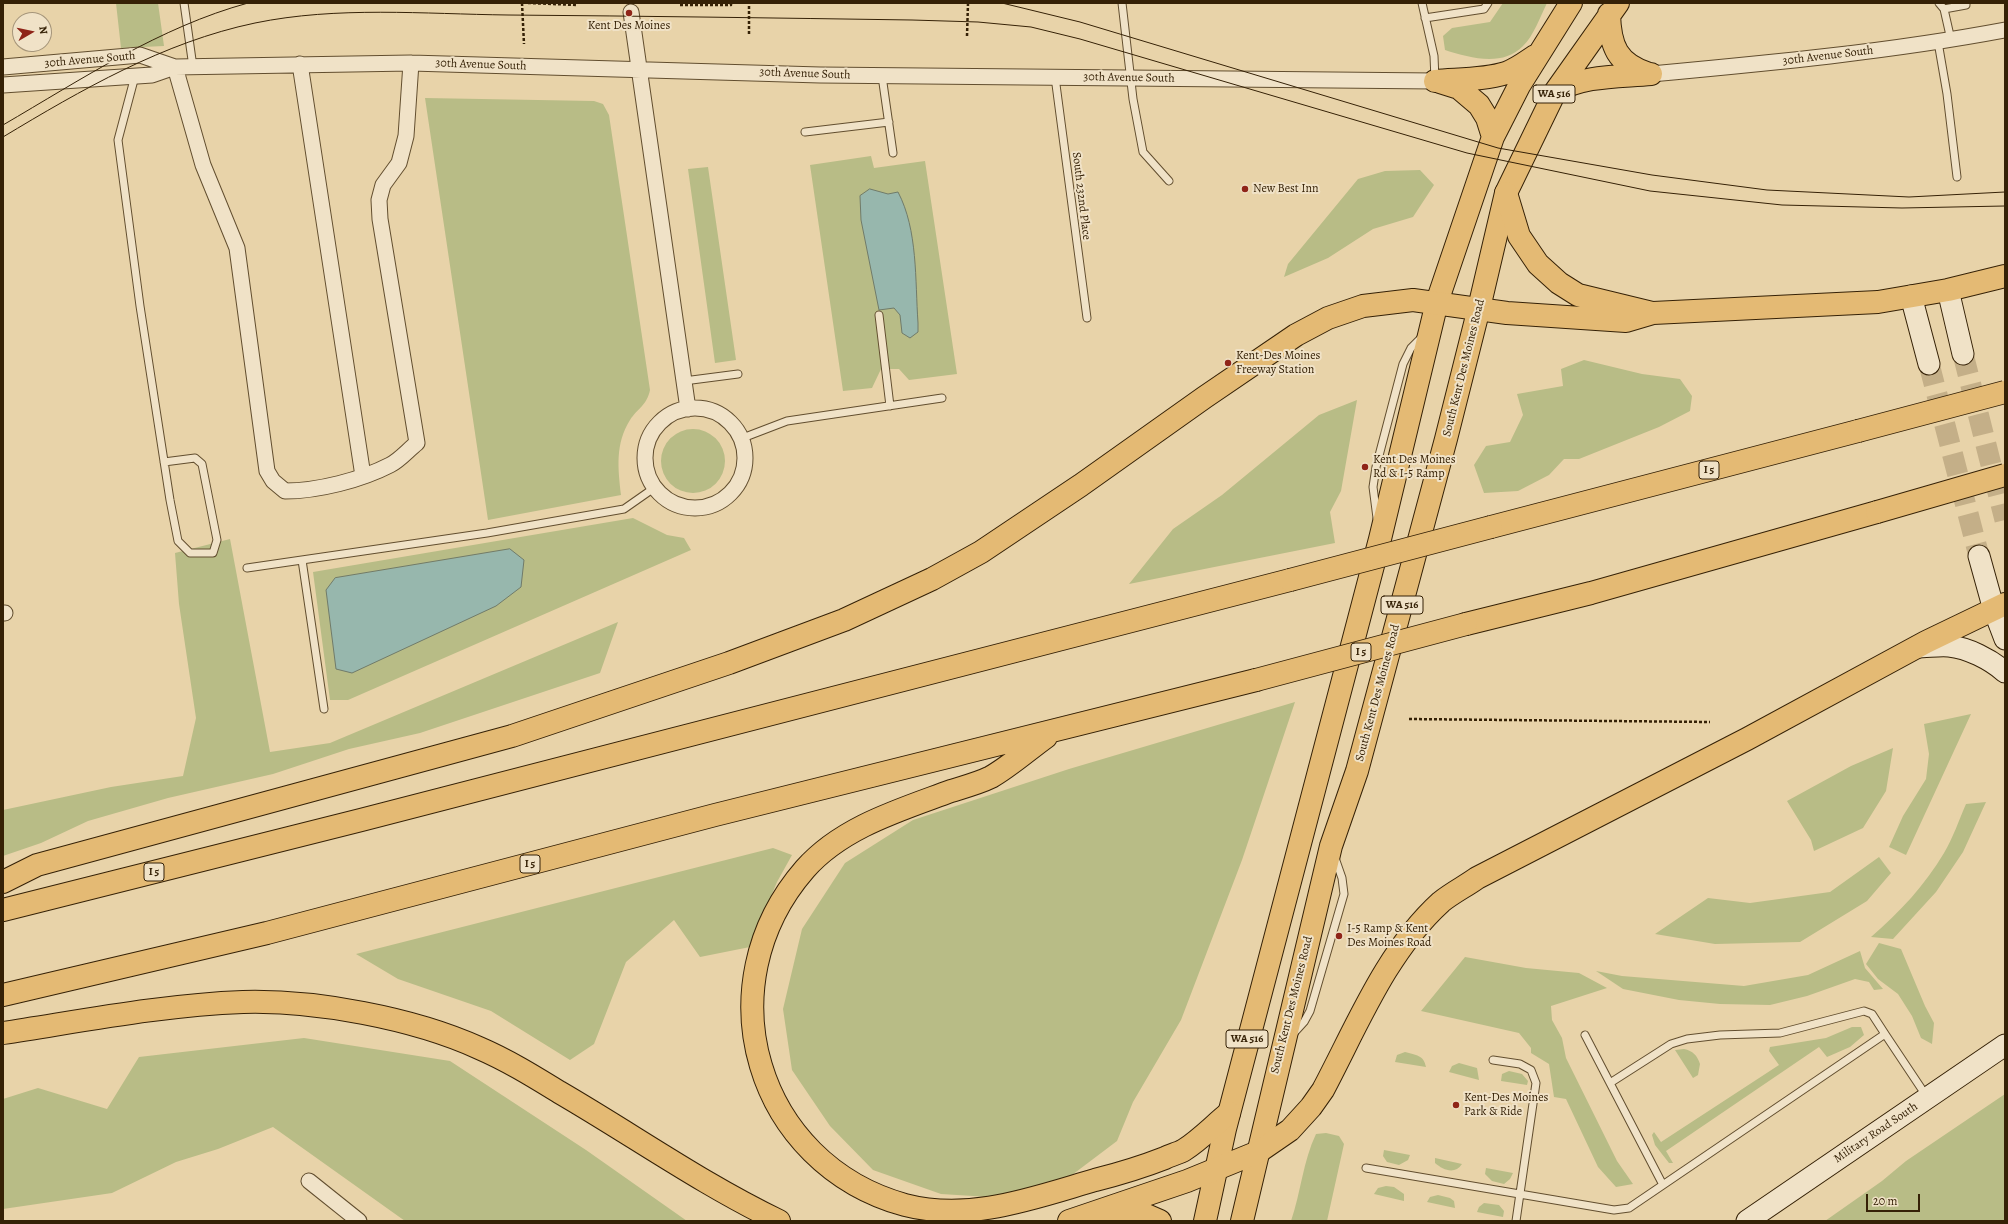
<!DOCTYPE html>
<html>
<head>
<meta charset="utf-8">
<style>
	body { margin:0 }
	#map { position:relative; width:2008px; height:1224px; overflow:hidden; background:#e8d3a9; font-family:Alegreya,serif }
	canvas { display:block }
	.frame { position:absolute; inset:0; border:4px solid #352106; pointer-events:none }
	.north { position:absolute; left:12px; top:12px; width:40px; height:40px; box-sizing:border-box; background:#f0e2c7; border:1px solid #a5957a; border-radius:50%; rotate:81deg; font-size:11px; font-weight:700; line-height:16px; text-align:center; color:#352106 }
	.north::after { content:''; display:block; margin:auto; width:14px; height:18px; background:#8f2418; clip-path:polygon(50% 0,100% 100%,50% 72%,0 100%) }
	.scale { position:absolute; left:1866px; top:1194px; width:54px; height:18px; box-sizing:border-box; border:2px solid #352106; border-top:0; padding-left:5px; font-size:12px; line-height:14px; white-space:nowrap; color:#352106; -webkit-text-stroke:3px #f0e2c7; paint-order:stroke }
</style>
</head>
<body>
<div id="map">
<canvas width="2008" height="1224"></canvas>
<div class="frame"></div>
<div class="north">N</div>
<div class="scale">20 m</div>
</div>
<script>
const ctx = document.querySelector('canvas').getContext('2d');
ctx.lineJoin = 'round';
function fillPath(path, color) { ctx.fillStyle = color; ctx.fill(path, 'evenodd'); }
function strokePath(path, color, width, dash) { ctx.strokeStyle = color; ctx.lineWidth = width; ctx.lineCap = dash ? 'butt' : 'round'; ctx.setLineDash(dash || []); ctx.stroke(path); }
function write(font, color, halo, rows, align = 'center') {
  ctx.font = font + ' Alegreya,serif'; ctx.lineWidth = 4; ctx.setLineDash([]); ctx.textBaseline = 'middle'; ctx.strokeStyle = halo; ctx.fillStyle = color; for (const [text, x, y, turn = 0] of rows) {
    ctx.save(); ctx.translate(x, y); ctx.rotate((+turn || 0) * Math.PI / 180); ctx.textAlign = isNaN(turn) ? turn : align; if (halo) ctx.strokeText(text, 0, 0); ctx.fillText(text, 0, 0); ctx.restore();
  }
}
fillPath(new Path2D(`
	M116,3h42l6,43 -43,2z
	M1503,3h44c-6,12 -14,34 -24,43 -20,21 -53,12 -78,4l-2,-14 9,-8 38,-6z
	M425,98l169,3 9,3 6,11 41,275c-3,15 -12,18 -20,30 -15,24 -12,48 -9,75l-133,25z
	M871,156l3,12 51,-7 32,213 -48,6 -10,-11h-18l-9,19 -29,3 -33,-226z
	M708,167l28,193 -21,3 -27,-194z
	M1420,170l14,15 -21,32 -40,12 -45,29 -44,19 4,-13 70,-85 27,-8z
	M1584,360l58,14 38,5 12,17 -2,15 -31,16 -80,32h-15l-15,16 -31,16 -34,2 -10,-28 12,-19 24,-4 13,-27 -6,-21 46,-8 -2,-17z
	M1357,400l-16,91 -11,21 5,31 -206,41 44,-55 49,-34 97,-80z
	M661 461a32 32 0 1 1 64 0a32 32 0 1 1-64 0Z
	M633,518l34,17 17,3 7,12 -343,150h-18l-17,-128z
	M230,539l40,213 60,-9 288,-121 -18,51 -180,60 -71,16 -76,25 -105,24 -80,23 -47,22 -38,13v-46l108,-23 72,-11 13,-58 -17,-114 -4,-51z
	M1295,702l-53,158 -61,160 -48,82 -16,39 -53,40 -59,17 -64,-4 -68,-24 -43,-44 -38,-56 -9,-61 19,-80 43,-66 68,-43 156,-51z
	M1971,714l-65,141 -17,-8 14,-31 23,-37 3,-25 -5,-30z
	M1893,748l-7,43 -23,37 -49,23 -3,-11 -24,-39 64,-35z
	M1986,802l-23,50 -27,40 -43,47 -22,-2c29,-25 54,-52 73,-84 9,-15 15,-33 22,-49z
	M773,848l19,7 -15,27 -27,65 -50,10 -26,-37 -48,42 -32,82 -24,16 -79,-49 -93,-32 -42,-25z
	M1879,857l12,16 -24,28 -67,41 -85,2 -60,-10 53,-36 42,5 80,-11z
	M1879,943l22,6 24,57 9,17 -2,21 -11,-6 -9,-22 -14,-22 -20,-15 -12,-15z
	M1860,951l5,17 18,21 -9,1 -5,-8 -14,-3 -48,17 -37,9 -50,-1 -41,-4 -56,-11 -27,-18 26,5 122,10 64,-11z
	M1465,957l61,11 53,5 28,15 -56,18 1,14 10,18 4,20 51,103 16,23 -17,3 -18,-20 -32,-68 -12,-2 -5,-33 -18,-11v-5l-12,-15 -98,-22z
	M1852,1027h9l3,8 -14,12 -23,10 -8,-10 -153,104 7,12h-4l-14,-18 -3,-10 2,-3 7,10 118,-77 -10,-14 1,-4 56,-9z
	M304,1038l146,23 136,89 101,71h-282l-132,-94 -55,22 -42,13 -64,31 -109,16v-110l35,-11 69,21 32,-52z
	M1684,1049c9,2 13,6 16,15l-2,11 -5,3 -18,-28z
	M1405,1052c11,3 19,3 21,15l-31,-5 2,-7z
	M1459,1063l18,5 2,12 -30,-8 3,-6z
	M1509,1071l13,3 6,7 -1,4 -26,-4 1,-7z
	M2005,1094v127h-180l57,-40 24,-20z
	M1326,1133l13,3 5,8 -17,77h-36c10,-29 12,-60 25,-87z
	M1384,1150l26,5 -2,5 -9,5 -12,-3 -4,-6z
	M1435,1158l27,6c-7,11 -19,6 -27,-1z
	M1486,1168l27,5 -3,6 -6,5 -12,-3 -7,-7z
	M1386,1186l8,1 10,7v7l-30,-7 4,-6z
	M1438,1195l12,3 4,3 1,7 -28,-6 3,-5z
	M1484,1203l15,2 5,6 -1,6 -26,-5 2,-5z`), '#b8bc86');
const water = new Path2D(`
	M870,189l18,5 10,-2c20,38 17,88 20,131v9l-8,6 -8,-5 -2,-18 -6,-7 -15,2 -18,-90 -1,-24z
	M510,549l14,11 -3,27 -25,19 -144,67 -16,-4 -10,-79 9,-12z`);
fillPath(water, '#97b7ad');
strokePath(water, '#707b6a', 1);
strokePath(new Path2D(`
	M1963,354l42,166
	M1929,364l50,192`), '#c4af88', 21, [21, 10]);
const service = new Path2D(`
	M184,3l9,64
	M1122,3l11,96 10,53 26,29
	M1422,3l12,53 1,24
	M1939,3l5,6 7,31
	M1944,9l22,-4v-2
	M1425,18l59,-9 4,-6
	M1938,42l9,52 10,83
	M135,76l-17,64 22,166 30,194 8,41 12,12h23l4,-13 -15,-76 -7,-6 -31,4
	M882,76l11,77
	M1055,77l32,241
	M805,132l84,-10
	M879,315l11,91
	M684,381l54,-7
	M740,439l47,-18 155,-23
	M1377,518l-4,-31 3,-20 27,-103 8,-16 11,-11
	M302,560l22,149
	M247,568l240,-35 137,-24 30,-21
	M1294,1033l10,-11 6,-11 34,-117 -2,-16 -7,-20
	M1585,1035l78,150
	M1493,1060l27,4 11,6 5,13 -20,138
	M1610,1083l61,-39 16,-5 33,-4 60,-2 84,-22 8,3 13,20
	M1366,1168l248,42 15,-2 256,-174 42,63`);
const minor = new Path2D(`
	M631,12l57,397
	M300,64l63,412
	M3,67l137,-12 35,12
	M175,67l28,98 34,83 30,223 6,10 12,10c33,0 76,-11 105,-26 10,-5 18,-15 27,-22l-37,-224 -1,-19 4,-15 16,-22 7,-27 5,-73
	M1651,74c118,-11 237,-22 354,-44
	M3,85l149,-10 23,-8 236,-4 409,12 615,6
	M645 458a50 50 0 1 1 100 0a50 50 0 1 1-100 0Z
	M3,613h2
	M309,1181l50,40`);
const secondary = new Path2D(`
	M1948,290l15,64
	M1911,296l18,68
	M1979,556l15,54 11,29
	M1917,647c11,0 22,-2 32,-1 19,2 41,13 56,26
	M1747,1221l258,-176`);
const primary = new Path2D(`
	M1609,14c1,32 8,50 40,60
	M1435,81c23,-2 49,-1 71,-8 11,-4 20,-11 29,-17
	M1440,82l19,6 20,17 8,13 6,19
	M1555,92c28,-17 64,-15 96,-18
	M1437,302l56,-165 26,-51 52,-83
	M1479,308l27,-115 49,-101 63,-89`);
const trunk = new Path2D(`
	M1205,1221l20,-92 155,-590 57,-237
	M1242,1221l89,-375 26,-75 89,-332 33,-131`);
const motorway = new Path2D(`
	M1506,193l13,43 19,28 21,19 19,12 74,18
	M1491,527l367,-96
	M1466,624l125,-31 286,-81
	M1046,737c-18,13 -36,29 -55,40 -12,6 -27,10 -40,14 -51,19 -109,36 -146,78 -102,117 -49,295 100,336 65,17 128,-7 190,-25 24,-6 47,-13 70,-22 6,-3 14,-5 19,-8 16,-10 31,-26 45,-37
	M3,882l34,-17 475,-129 217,-73 115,-43 88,-41 49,-27 100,-67 124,-88 91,-62 32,-17 35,-12 50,-6 94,13 119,8 27,-8 225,-11 70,-12 57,-14
	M3,910l358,-90 929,-240
	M3,995l264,-62 448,-118 541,-135
	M3,1033c79,-12 160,-28 240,-31 72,-2 170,16 236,46 28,12 54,28 80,44 74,43 143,92 220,129
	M1107,1217l37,-3 16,7
	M1069,1221l118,-40 71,-29 32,-22 21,-23 12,-17c34,-64 63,-138 118,-188 11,-9 25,-16 36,-24l270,-139 179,-97 79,-38`);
strokePath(service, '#624e2f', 9);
strokePath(minor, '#624e2f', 17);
strokePath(secondary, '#352106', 23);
strokePath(primary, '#352106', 24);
strokePath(trunk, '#352106', 24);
strokePath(motorway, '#352106', 24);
strokePath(new Path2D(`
	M522,3l2,41
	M528,3l49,2
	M680,5h51v-2
	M749,34v-31
	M967,36l1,-33
	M1409,719l301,3`), '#352106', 2.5, [3, 2]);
strokePath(service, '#f0e2c7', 7);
strokePath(minor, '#f0e2c7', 15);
strokePath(secondary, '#f0e2c7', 21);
strokePath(primary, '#e4ba74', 22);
strokePath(trunk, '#e4ba74', 22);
strokePath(motorway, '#e4ba74', 22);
strokePath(new Path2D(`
	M1002,3l78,19 418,126 154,27 115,15 142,7 96,-5
	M3,125c79,-46 157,-98 245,-122
	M3,137c78,-47 161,-95 252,-114 82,-17 169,-9 253,-8 135,1 269,3 404,5l66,2 53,5 49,12 387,114 183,38 132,14 120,3 103,-2`), '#352106', 1);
const motorwayBridge = new Path2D(`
	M1858,431l147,-39
	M1877,512l128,-37
	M1290,580l201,-53
	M1256,680l210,-56`);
strokePath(motorwayBridge, '#352106', 24, []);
strokePath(motorwayBridge, '#e4ba74', 22);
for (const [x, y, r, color] of [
	[629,13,4,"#8f2418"],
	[1245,189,4,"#8f2418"],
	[1228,363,4,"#8f2418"],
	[1365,467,4,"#8f2418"],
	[1339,936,4,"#8f2418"],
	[1456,1105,4,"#8f2418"]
]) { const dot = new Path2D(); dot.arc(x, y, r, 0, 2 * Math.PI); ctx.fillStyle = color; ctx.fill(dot); strokePath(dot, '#f0e2c7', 1.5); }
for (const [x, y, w] of [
	[1554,94,42],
	[1709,470,20],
	[1402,605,42],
	[1361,652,20],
	[530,864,20],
	[154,872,20],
	[1247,1039,42]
]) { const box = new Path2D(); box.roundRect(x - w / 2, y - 9, w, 18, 3); ctx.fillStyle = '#f0e2c7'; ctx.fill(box); strokePath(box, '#352106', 1); }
write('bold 11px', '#352106', null, [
	["WA 516",1554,94],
	["I 5",1709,470],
	["WA 516",1402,605],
	["I 5",1361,652],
	["I 5",530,864],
	["I 5",154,872],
	["WA 516",1247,1039]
]);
write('12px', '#352106', '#f0e2c7', [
	["Kent Des Moines",629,26,"center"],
	["New Best Inn",1253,189],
	["Kent-Des Moines",1236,356],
	["Freeway Station",1236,370],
	["Kent Des Moines",1373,460],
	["Rd & I-5 Ramp",1373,474],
	["I-5 Ramp & Kent",1347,929],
	["Des Moines Road",1347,943],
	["Kent-Des Moines",1464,1098],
	["Park & Ride",1464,1112]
], 'left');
write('12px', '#352106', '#f0e2c7', [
	["30th Avenue South",1828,56,-7],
	["30th Avenue South",90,60,-5],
	["30th Avenue South",481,65,2],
	["30th Avenue South",805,74,2],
	["30th Avenue South",1129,78,1],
	["South 232nd Place",1081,196,83],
	["South Kent Des Moines Road",1464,368,-76],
	["South Kent Des Moines Road",1378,693,-75],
	["South Kent Des Moines Road",1292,1005,-76],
	["Military Road South",1876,1133,-34]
]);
</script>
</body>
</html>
